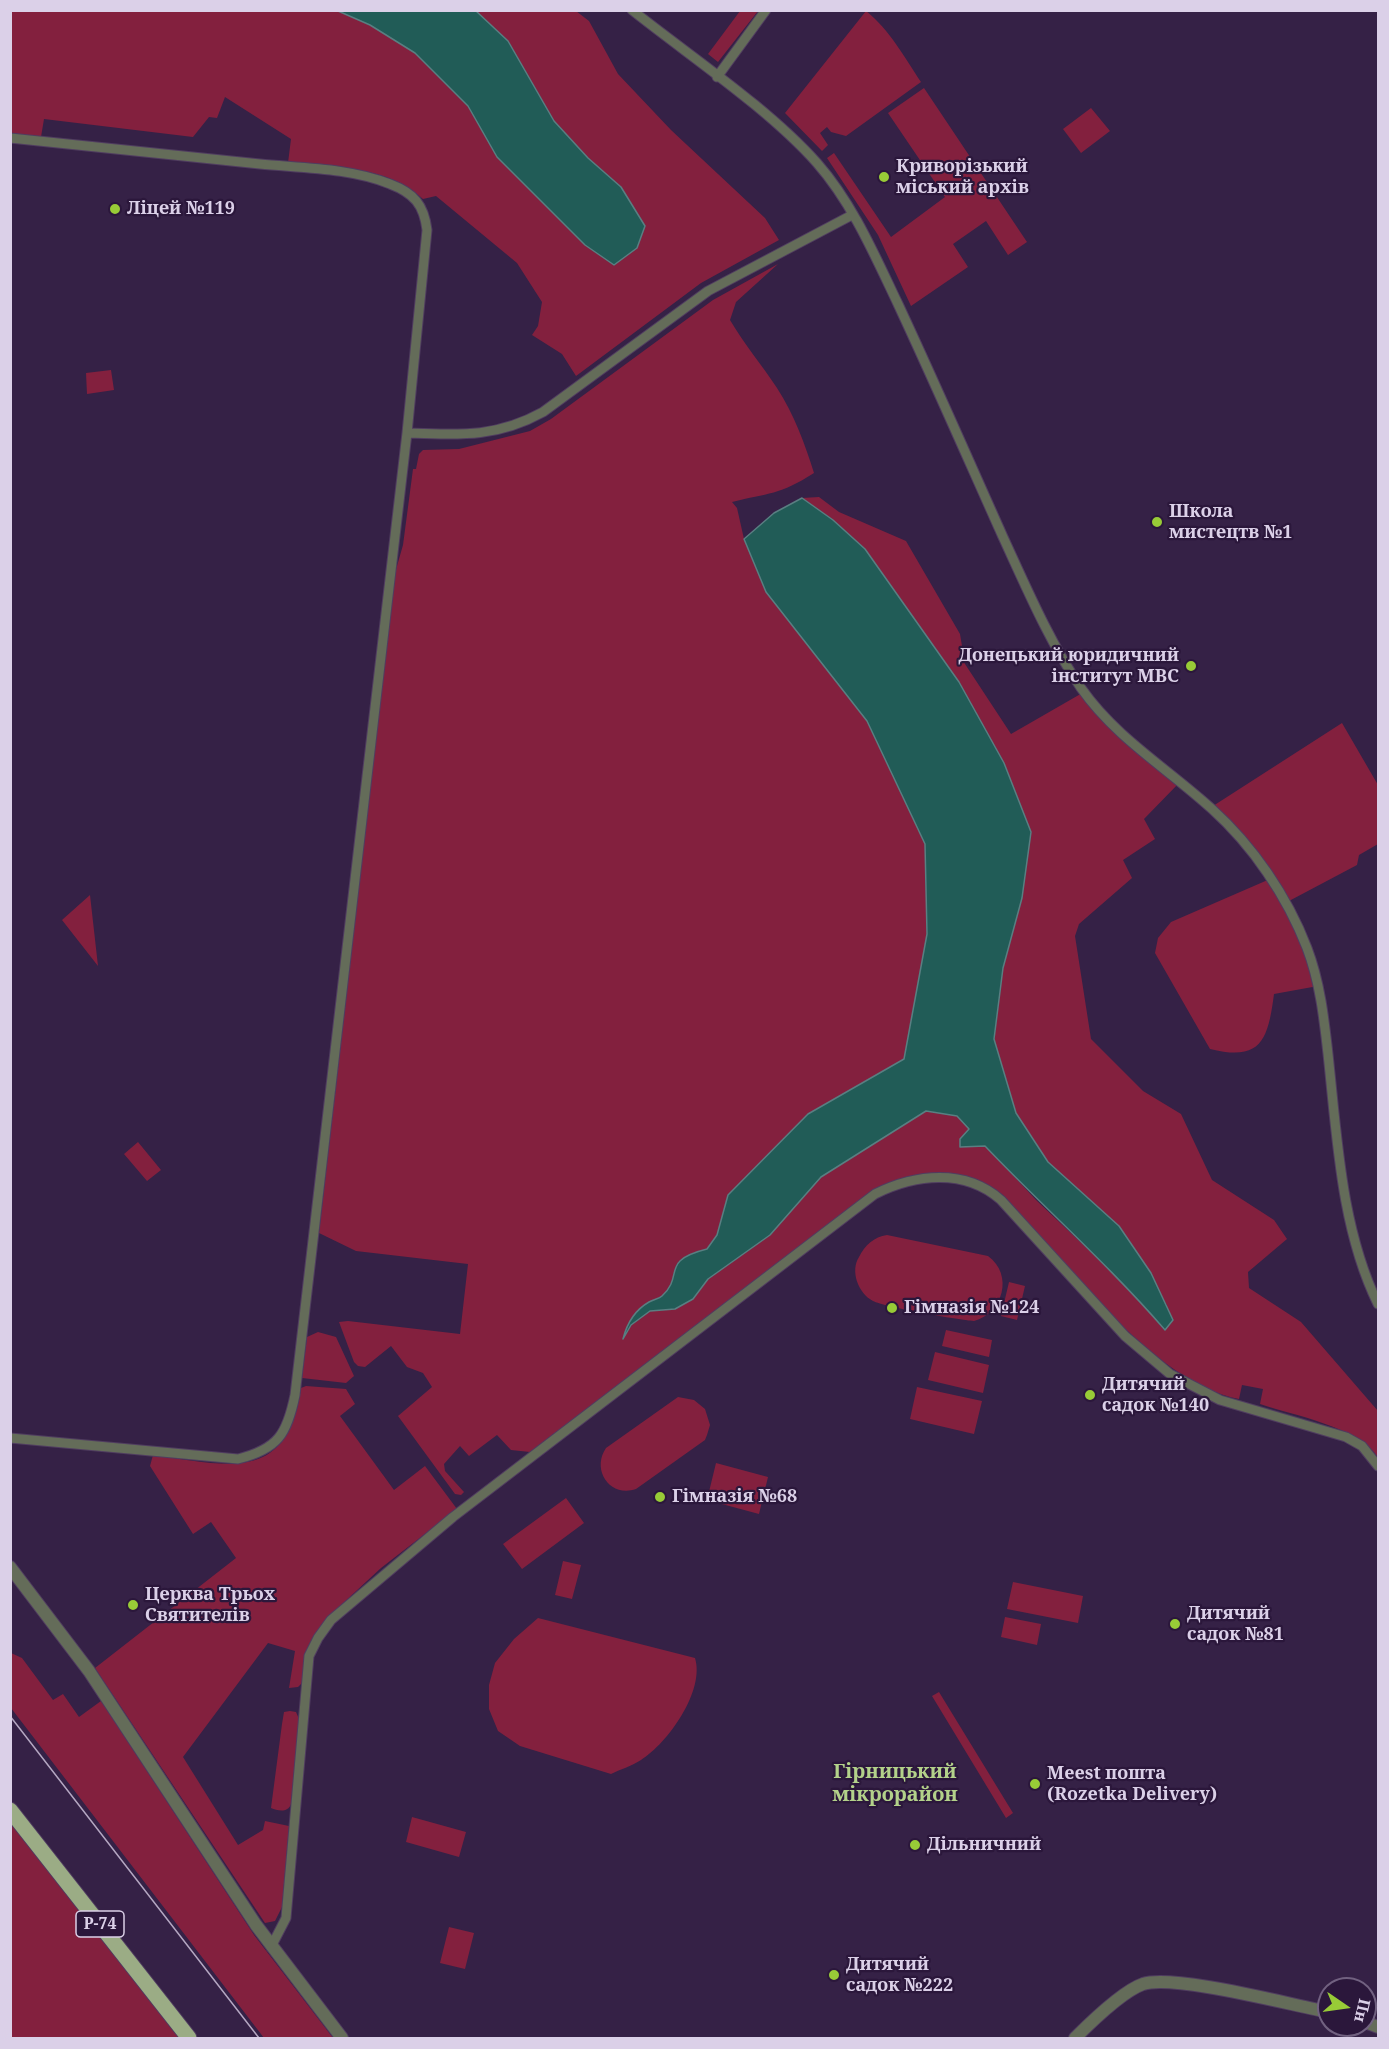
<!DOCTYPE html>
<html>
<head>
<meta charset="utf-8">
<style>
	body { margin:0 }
	#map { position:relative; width:1389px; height:2049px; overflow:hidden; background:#352146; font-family:"Noto Serif",serif }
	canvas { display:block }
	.frame { position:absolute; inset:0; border:12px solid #dbd0e8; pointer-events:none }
	.north { position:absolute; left:1317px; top:1977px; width:60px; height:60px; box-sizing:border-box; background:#2b173b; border:2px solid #716180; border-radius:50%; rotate:103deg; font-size:16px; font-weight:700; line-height:24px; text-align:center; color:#dbd0e8 }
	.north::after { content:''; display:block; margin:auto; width:21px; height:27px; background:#98cb37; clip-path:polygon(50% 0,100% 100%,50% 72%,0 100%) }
</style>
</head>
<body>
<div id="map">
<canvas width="1389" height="2049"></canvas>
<div class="frame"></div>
<div class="north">Пн</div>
</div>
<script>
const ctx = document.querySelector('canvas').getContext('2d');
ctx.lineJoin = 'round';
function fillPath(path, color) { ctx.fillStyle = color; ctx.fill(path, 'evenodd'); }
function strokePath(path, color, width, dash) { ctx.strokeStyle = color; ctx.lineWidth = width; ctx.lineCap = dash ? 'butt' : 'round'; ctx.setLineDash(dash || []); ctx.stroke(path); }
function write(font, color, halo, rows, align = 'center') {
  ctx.font = font + ' "Noto Serif",serif'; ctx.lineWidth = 4.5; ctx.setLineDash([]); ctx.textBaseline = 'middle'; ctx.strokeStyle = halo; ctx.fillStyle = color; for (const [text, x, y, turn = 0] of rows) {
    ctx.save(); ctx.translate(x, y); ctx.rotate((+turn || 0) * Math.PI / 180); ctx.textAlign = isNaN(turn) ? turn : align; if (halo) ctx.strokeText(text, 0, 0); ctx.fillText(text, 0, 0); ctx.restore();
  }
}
fillPath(new Path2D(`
	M11,11h327l32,14 45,28 53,53 29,51 88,88 44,-44 -8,-14 -33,-29 -34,-37 -46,-80 -32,-30h100l13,10 29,53 53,56 94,88 14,22 -78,43 -125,93 -14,-22 -30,-19 6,-9 4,-24 -25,-39 -81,-67 -13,3c-35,-33 -89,-32 -135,-36l3,-24 -66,-42 -8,21 -8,-1 -16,20 -149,-18 -3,18 -30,-4z
	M740,11h18l-40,51 -10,-8z
	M866,11c23,18 39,47 55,71l-75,54 -15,-4 -4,-5 -7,6 8,12 -6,6 -37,-38z
	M924,88l103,154 -19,13 -22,-34 -33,23 15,23 -57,39 -33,-71 -51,-77 7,-5 57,84 54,-40 -57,-84z
	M1091,108l19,23 -29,22 -18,-24z
	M778,264l-42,38 -6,18c14,24 32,45 47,68 17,26 28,56 37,85 -34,22 -46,20 -82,29l5,6 7,31 79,124 44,58 58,123 2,90 -23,125 -96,55 -80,81 -11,40 -10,14c-49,11 -22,29 -45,48 -3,3 -9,3 -13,5 -13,8 -21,20 -25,34l7,-11 19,-14 25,-2 18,-10 15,-20 62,-44 50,-58 106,-66 32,5 78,84 95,90 33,40 3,-25 -8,-10 -8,-22 -32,-47 -71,-64 -32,-49 -22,-74 9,-71 28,-136 -27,-69 -45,-81 -94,-133 -32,-29 -31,-22 17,-1 20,15 67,29 54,93 5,30 46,70 73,-42 95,91 -35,36 11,20 -32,21 9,18 -53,46 -4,12 16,103 52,52 38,23 31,66 62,40 13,19 -39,33 1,16 52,34 77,89v46c-22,-31 -83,-41 -118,-53l3,-15 -21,-4 -3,14c-85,-16 -177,-140 -235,-203 -38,-33 -89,-26 -131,-6l-343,262 -19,-2 -14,-15 -28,21 -9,-10 -16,18 1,7 19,21 -3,3 -6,-1 -57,-78 34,-29 -9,-14 -16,-6 -16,-21 -26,21 -7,-1 -4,-4 -15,-40 9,-1 112,13 8,-70 -112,-13 -37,-18 76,-660 8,-28 10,-76h3l3,-15 4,-4 36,-1 71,-18 21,-12 162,-119z
	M111,370l3,20 -27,4 -1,-21z
	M1342,723l36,62v59l-19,11 -2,10 -68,36 -76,-95z
	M1270,879l22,35 26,72 -44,8c-6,45 -12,68 -64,55l-55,-96 3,-15 13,-16z
	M90,895l8,71 -36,-46z
	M138,1142l23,28 -14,11 -23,-27z
	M887,1235l101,21c26,19 15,57 -14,65 -14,-1 -90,-14 -101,-20 -15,-8 -23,-30 -14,-44 6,-12 15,-20 28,-22z
	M1009,1282l16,4 -8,34 -16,-4z
	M946,1330l46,10 -3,17 -47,-11z
	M318,1332l18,5 18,39 -8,7 -44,-5 5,-41z
	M935,1352l54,13 -6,28 -55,-13z
	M306,1386l40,3 9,15 -15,12 54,74 31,-24 32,43 -76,59 -54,50 -19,29 -6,36 -4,4 -9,1 6,-37 -27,-8 -85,114 55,88 25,-15 2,-9 24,5 -7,81 -7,14 -10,2 -170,-255 141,-110 -25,-36 -18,12 -43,-68 3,-11c74,10 134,30 148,-67z
	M917,1387l65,14 -8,33 -64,-15z
	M678,1397l16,3 11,9 5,16 -3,10 -2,5 -69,49c-26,9 -45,-19 -30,-41z
	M716,1463l52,14 -9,37 -52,-14z
	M566,1498l18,25 -62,46 -19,-25z
	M563,1561l18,4 -9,34 -17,-4z
	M1013,1582l70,14 -5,27 -71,-14z
	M1005,1617l36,7 -4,21 -36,-8z
	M538,1618l157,40c10,33 -27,85 -54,102 -9,6 -20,9 -30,14l-91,-28 -22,-15 -9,-22v-24l6,-22 19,-24z
	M11,1653l11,5 31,42 10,-6 16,23 22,-16 153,234 79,103h-69l-253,-330z
	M939,1692l74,121 -7,5 -74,-122z
	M290,1711l6,1 3,7 -8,85c-3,9 -13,7 -20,4l11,-84 2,-12z
	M11,1810l178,228h-178z
	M412,1817l54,15 -7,25 -53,-15z
	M449,1927l25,6 -9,36 -25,-6z`), '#83203e');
const water = new Path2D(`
	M338,11h138l32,30 46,80 34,37 33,29 24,39 -8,22 -23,17 -29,-20 -88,-88 -29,-51 -53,-53 -45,-28z
	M802,498l31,22 32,29 94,133 45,81 27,69 -9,66 -19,70 -9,71 22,74 32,49 71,64 32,47 22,47 -8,10c-56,-65 -121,-122 -180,-184l-25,1v-8l9,-10 -12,-13 -31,-5 -105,66 -51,58 -62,44 -15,20 -18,10 -25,2 -19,14 -8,14c4,-16 12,-29 26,-37 5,-3 10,-3 13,-6 23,-21 -3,-35 45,-47l10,-14 11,-40 80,-81 96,-55 23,-125 -2,-90 -58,-123 -101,-129 -22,-53 30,-26z`);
fillPath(water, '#215c57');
strokePath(water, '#597f82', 1.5);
const minor = new Path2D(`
	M632,10c59,47 136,98 185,153 36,41 58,93 81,141 36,77 70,155 105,233 24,52 46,104 78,151 35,50 86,80 131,121 41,37 75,87 95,139 13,34 17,70 21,106 9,82 13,175 50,250
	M717,77l49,-67
	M10,138c84,9 167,18 250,26 41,4 91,4 130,20 24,9 34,21 37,46l-20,203 -112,962c-8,39 -17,54 -57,64l-228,-21
	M407,433c52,2 89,5 136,-21l165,-121 144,-76
	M271,1947l15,-29 23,-262 9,-18 13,-18 122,-103 422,-323c40,-20 90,-26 126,6l124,136 45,38 50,26 126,37 16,9 16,20`);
const tertiary = new Path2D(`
	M10,1567l79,104 167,254 86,113
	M1365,2022l13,5
	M1075,2038c15,-15 48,-47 68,-54 31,-10 148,21 186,28`);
const primary = new Path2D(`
	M10,1810l179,228`);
strokePath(minor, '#503d60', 11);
strokePath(tertiary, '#503d60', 14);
strokePath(primary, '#503d60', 17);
strokePath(minor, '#646c59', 9);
strokePath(tertiary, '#646c59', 12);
strokePath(primary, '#9bac85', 15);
strokePath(new Path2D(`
	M10,1716l249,322`), '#b5a7c2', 1.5);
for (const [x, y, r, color] of [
	[884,177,6,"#98cb37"],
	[115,209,6,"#98cb37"],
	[1157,522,6,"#98cb37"],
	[1191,666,6,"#98cb37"],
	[892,1308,6,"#98cb37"],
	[1090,1395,6,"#98cb37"],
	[660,1497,6,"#98cb37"],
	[133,1605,6,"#98cb37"],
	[1175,1624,6,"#98cb37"],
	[1035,1784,6,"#98cb37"],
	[915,1845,6,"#98cb37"],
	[834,1975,6,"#98cb37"]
]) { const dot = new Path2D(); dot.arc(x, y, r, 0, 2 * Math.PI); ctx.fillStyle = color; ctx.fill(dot); strokePath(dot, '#2b173b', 2); }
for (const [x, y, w] of [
	[100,1924,48]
]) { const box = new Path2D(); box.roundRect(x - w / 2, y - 13, w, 26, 4.5); ctx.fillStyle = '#2b173b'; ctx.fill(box); strokePath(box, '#dbd0e8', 1.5); }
write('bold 16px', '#dbd0e8', null, [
	["Р-74",100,1924]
]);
write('bold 18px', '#dbd0e8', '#2b173b', [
	["Криворізький",896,167],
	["міський архів",896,188],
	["Ліцей №119",127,209],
	["Школа",1169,512],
	["мистецтв №1",1169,533],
	["Донецький юридичний",1179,656,"right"],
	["інститут МВС",1179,677,"right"],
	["Гімназія №124",904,1308],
	["Дитячий",1102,1385],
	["садок №140",1102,1406],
	["Гімназія №68",672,1497],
	["Церква Трьох",145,1595],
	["Святителів",145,1616],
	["Дитячий",1187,1614],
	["садок №81",1187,1635],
	["Meest пошта",1047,1774],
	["(Rozetka Delivery)",1047,1795],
	["Дільничний",927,1845],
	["Дитячий",846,1965],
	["садок №222",846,1986]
], 'left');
write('bold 20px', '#b3d18a', '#2b173b', [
	["Гірницький",895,1772],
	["мікрорайон",895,1795]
]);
</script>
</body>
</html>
